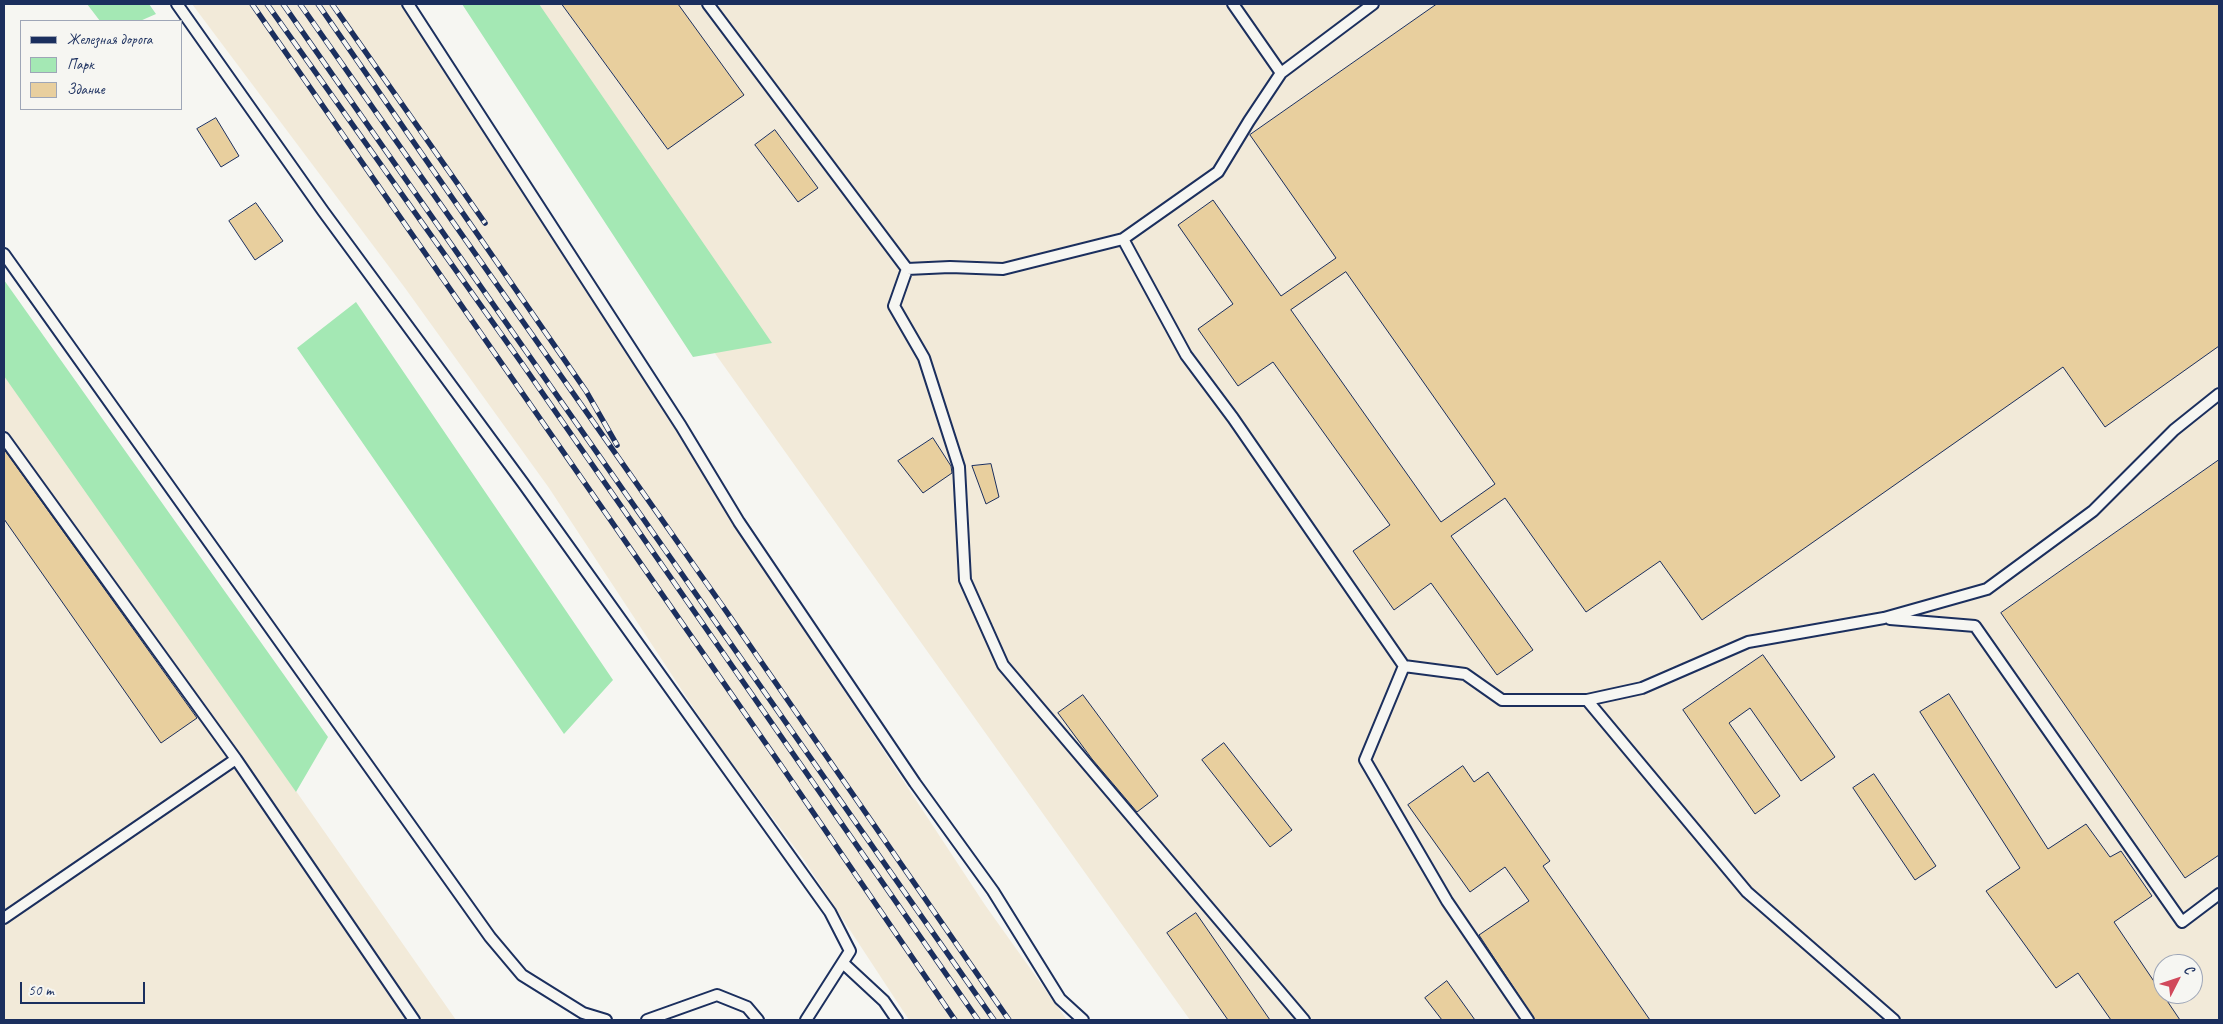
<!DOCTYPE html>
<html>
<head>
<meta charset="utf-8">
<style>
	body { margin:0 }
	#map { position:relative; width:2223px; height:1024px; overflow:hidden; background:#f6f6f2; font-family:Caveat,sans-serif }
	canvas { display:block }
	.frame { position:absolute; inset:0; border:5px solid #1b2f5e; pointer-events:none }
	.legend { position:absolute; left:20px; top:20px; width:162px; height:90px; box-sizing:border-box; background:#f6f6f2; border:1px solid #9ea6b7; margin:0; padding:6px 9px; list-style:none; font-size:15px; color:#1b2f5e }
	.legend li { display:flex; align-items:center; gap:10px; height:25px }
	.legend b { width:25px; border:1px solid #9ea6b7 }
	.north { position:absolute; left:2153px; top:954px; width:50px; height:50px; box-sizing:border-box; background:#f6f6f2; border:1px solid #9ea6b7; border-radius:50%; rotate:49deg; font-size:14px; font-weight:700; line-height:20px; text-align:center; color:#1b2f5e }
	.north::after { content:''; display:block; margin:auto; width:18px; height:22px; background:#d1495b; clip-path:polygon(50% 0,100% 100%,50% 72%,0 100%) }
	.scale { position:absolute; left:20px; top:982px; width:125px; height:22px; box-sizing:border-box; border:2px solid #1b2f5e; border-top:0; padding-left:6px; font-size:15px; line-height:18px; white-space:nowrap; color:#1b2f5e; -webkit-text-stroke:4px #f6f6f2; paint-order:stroke }
</style>
</head>
<body>
<div id="map">
<canvas width="2223" height="1024"></canvas>
<div class="frame"></div>
<ul class="legend">
<li><b style="height:6px;background:#1b2f5e"></b>Железная дорога</li>
<li><b style="height:14px;background:#a4e8b4"></b>Парк</li>
<li><b style="height:14px;background:#e8cf9e"></b>Здание</li>
</ul>
<div class="north">С</div>
<div class="scale">50 m</div>
</div>
<script>
const ctx = document.querySelector('canvas').getContext('2d');
ctx.lineJoin = 'round';
function fillPath(path, color) { ctx.fillStyle = color; ctx.fill(path, 'evenodd'); }
function strokePath(path, color, width, dash) { ctx.strokeStyle = color; ctx.lineWidth = width; ctx.lineCap = dash ? 'butt' : 'round'; ctx.setLineDash(dash || []); ctx.stroke(path); }
fillPath(new Path2D(`
	M192,4h222l329,533 242,368 82,115h-158l-105,-160 -92,-124 -163,-248 -144,-200z
	M466,4h1753v1016h-1029zM2163,964h30v30h-30z
	M4,375l46,64 406,581h-452z`), '#f2ead9');
fillPath(new Path2D(`
	M87,4h62l7,10 -16,7h-40z
	M462,4h77l233,339 -79,14z
	M4,280l324,457 -32,55 -292,-416z
	M356,302l257,378 -49,54 -267,-386z`), '#a4e8b4');
const building = new Path2D(`
	M562,4h116l66,91 -76,54z
	M1437,4h782v342l-114,81 -42,-60 -361,253 -42,-59 -74,51 -81,-114 -54,38 82,114 -36,25 -66,-92 -37,27 -41,-59 37,-26 -117,-163 -35,24 -40,-57 35,-25 -55,-79 35,-25 68,96 55,-38 -86,-123zM1346,272l149,212 -54,38 -150,-212z
	M216,118l23,38 -18,11 -24,-38z
	M775,130l43,58 -20,14 -43,-57z
	M256,203l27,38 -28,19 -26,-39z
	M933,438l18,28 1,7 -29,20 -25,-32z
	M4,449l193,269 -36,25 -157,-224z
	M2219,460v395l-34,23 -184,-265z
	M991,464l8,33 -13,7 -14,-38z
	M1763,655l72,102 -34,24 -51,-73 -21,15 51,73 -25,18 -72,-104z
	M1949,694l99,155 38,-25 24,33 11,-6 31,45 -38,26 66,98h-69l-33,-47 -22,15 -70,-97 34,-23 -100,-156z
	M1083,695l75,101 -21,16 -45,-53 -34,-46z
	M1224,743l68,87 -22,17 -68,-87z
	M1463,766l11,16 14,-10 62,89 -7,5 107,154h-115l-56,-85 50,-34 -24,-34 -35,25 -62,-87z
	M1874,774l62,92 -21,14 -62,-92z
	M1196,913l74,107h-42l-61,-87z
	M1447,981l28,39h-33l-17,-22z`);
fillPath(building, '#e8cf9e');
strokePath(building, '#1b2f5e', 1);
const service = new Path2D(`
	M177,4l146,207 200,272 307,429 20,39 -44,69
	M408,4l273,422 58,96 176,261 78,108 67,108 23,21
	M708,4l199,265 43,-2 53,2 120,-30 95,-67 31,-51 32,-48 92,-69
	M1233,4l48,69
	M1123,239l63,116 47,63 171,248 -39,94 82,141 81,119
	M4,254l486,683 32,38 61,38 23,7
	M907,269l-13,37 30,52 35,109 6,113 38,85 301,355
	M4,438l232,321
	M1890,619l85,7 207,296 37,-28
	M1404,666l61,8 37,26h85
	M4,918l232,-159 178,261
	M843,963l41,38 13,19
	M647,1020l70,-25 30,12 11,13
	M1894,1020l-147,-128 -160,-192 55,-12 106,-46 136,-24 103,-29 106,-78 81,-81 45,-36`);
strokePath(service, '#1b2f5e', 14);
strokePath(service, '#f6f6f2', 10);
const rail = new Path2D(`
	M252,4l528,760 175,256
	M267,4l256,361 455,655
	M283,4l711,1016
	M300,4l426,607 283,409
	M318,4l268,387 31,54
	M332,4l153,219`);
strokePath(rail, '#1b2f5e', 5.5);
strokePath(rail, '#f6f6f2', 4, [11]);
</script>
</body>
</html>
